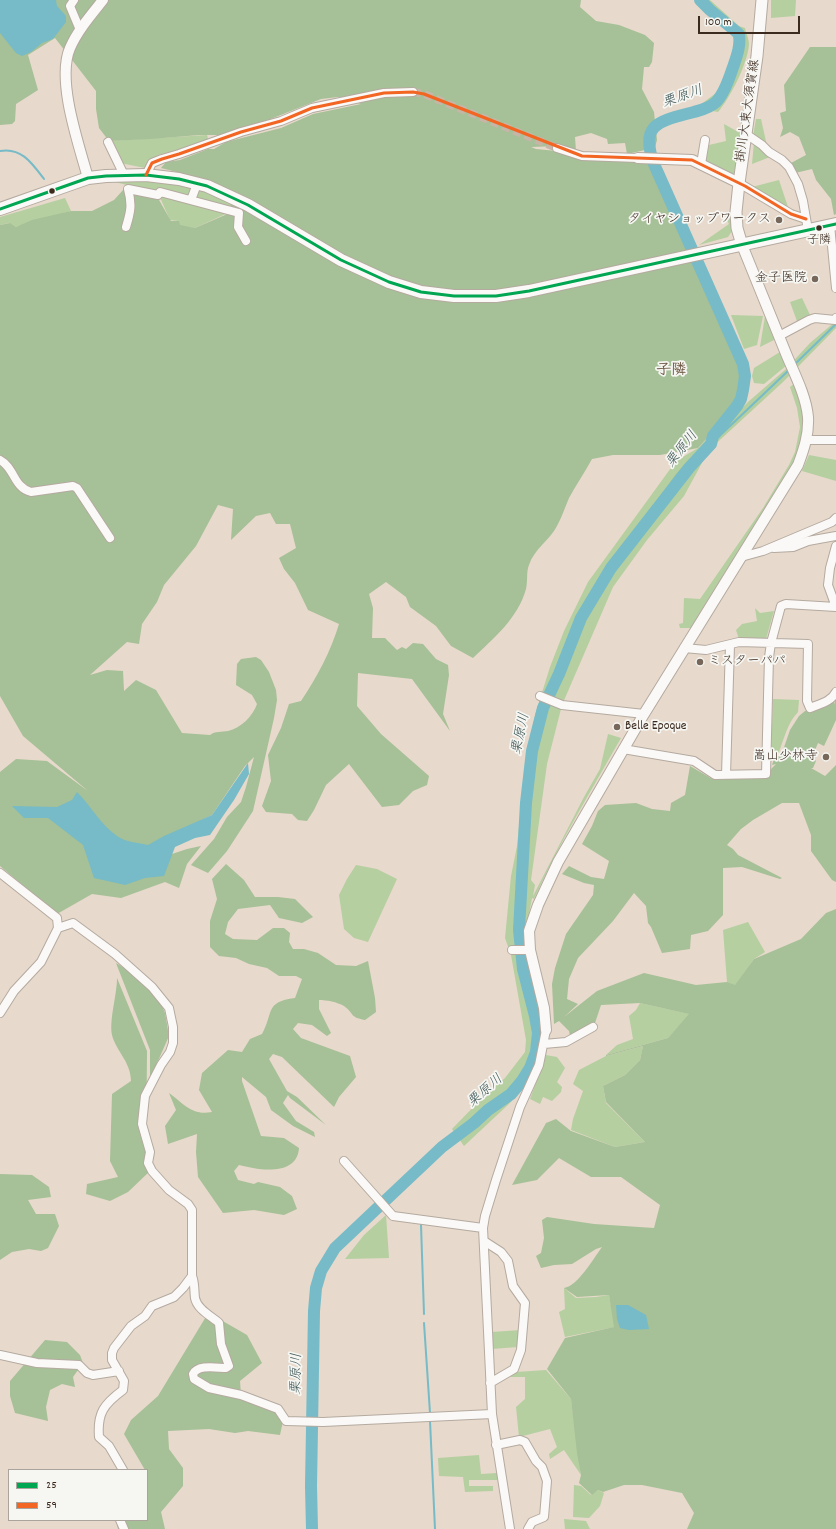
<!DOCTYPE html>
<html>
<head>
<meta charset="utf-8">
<style>
	body { margin:0 }
	#map { position:relative; width:836px; height:1529px; overflow:hidden; background:#e7d9cb; font-family:Dekko,sans-serif }
	canvas { display:block }
	.legend { position:absolute; left:8px; top:1469px; width:140px; height:52px; box-sizing:border-box; background:#f6f6f2; border:1px solid #aba49d; margin:0; padding:5px 7px; list-style:none; font-size:12px; color:#3b2a1e }
	.legend li { display:flex; align-items:center; gap:8px; height:20px }
	.legend b { width:20px; border:1px solid #aba49d }
	.scale { position:absolute; left:698px; top:16px; width:102px; height:18px; box-sizing:border-box; border:2px solid #3b2a1e; border-top:0; padding-left:5px; font-size:12px; line-height:14px; white-space:nowrap; color:#3b2a1e; -webkit-text-stroke:3px #f6f6f2; paint-order:stroke }
</style>
</head>
<body>
<div id="map">
<canvas width="836" height="1529"></canvas>
<ul class="legend">
<li><b style="height:5px;background:#00a651"></b>25</li>
<li><b style="height:5px;background:#f26522"></b>59</li>
</ul>
<div class="scale">100 m</div>
</div>
<script>
const ctx = document.querySelector('canvas').getContext('2d');
ctx.lineJoin = 'round';
function fillPath(path, color) { ctx.fillStyle = color; ctx.fill(path, 'evenodd'); }
function strokePath(path, color, width, dash) { ctx.strokeStyle = color; ctx.lineWidth = width; ctx.lineCap = dash ? 'butt' : 'round'; ctx.setLineDash(dash || []); ctx.stroke(path); }
function write(font, color, halo, rows, align = 'center') {
  ctx.font = font + ' Dekko,"Klee One",sans-serif'; ctx.lineWidth = 3.5; ctx.setLineDash([]); ctx.textBaseline = 'middle'; ctx.strokeStyle = halo; ctx.fillStyle = color; for (const [text, x, y, turn = 0] of rows) {
    ctx.save(); ctx.translate(x, y); ctx.rotate((+turn || 0) * Math.PI / 180); ctx.textAlign = isNaN(turn) ? turn : align; if (halo) ctx.strokeText(text, 0, 0); ctx.fillText(text, 0, 0); ctx.restore();
  }
}
fillPath(new Path2D(`
	M697,0h13l29,26 6,2c1,5 4,11 4,16 -1,19 -19,54 -31,68l-22,-4 20,-15 6,-7 13,-44c-5,-18 -28,-27 -38,-42z
	M771,0h25l-1,16 -24,2z
	M756,119h5l6,27 -14,-10z
	M724,124l16,9 1,12 -8,31 -27,-15 3,-16 17,-4z
	M207,135l2,7 -51,13 -13,13 -25,-5 -11,-22z
	M754,142l16,15 -18,7z
	M779,180l9,27 -36,-20z
	M150,181l29,4 24,6 27,10 2,10 -37,17 -16,-1 -1,-6 -8,-1 -12,-27 -43,-11z
	M65,198l6,13 -55,16 -7,-4 -9,2v-8z
	M730,211l2,20 -4,6 -29,8 30,-21 -4,-8z
	M802,298l9,19 -13,7 -8,-22z
	M731,315l32,1 -6,29 -13,4z
	M765,316l11,23 -16,8z
	M836,321v7l-53,54 -74,68 -25,46 -37,44 -34,47 -51,118 -15,59 -16,116 4,5 -2,11 51,-99 16,-28 8,-35 13,4c-30,53 -62,105 -87,161l-2,-1 -7,38 4,32 12,48 1,24 -8,29 -23,33 -47,44 -12,-17 35,-36 18,-15 20,-26 1,-12 -15,-85 -6,-17 6,-62 6,-30 7,-69 6,-38 5,-24 15,-48 14,-36 24,-49 88,-121 22,-13 23,-24 15,-10 12,-12 38,-33 24,-26z
	M780,352l7,13 -23,19 -10,-1 -2,-7 2,-8z
	M794,384c6,18 13,38 8,58 -3,9 -7,18 -10,26l-100,160h-12l-1,-4 4,-1 1,-25 16,1 63,-91 26,-43 6,-13 5,-25 -3,-19 -7,-21z
	M809,455l27,5v21l-34,-10z
	M755,608l5,5 14,-2 -8,28h-27l-3,-9 6,-6 15,-3z
	M773,699l26,1 -1,12c-11,11 -14,28 -20,42h-7z
	M356,865l21,4 20,10 -29,63 -14,-4 -10,-9 -5,-34 8,-16z
	M748,922l17,30 -11,7 -19,27 -8,-4 -4,-52z
	M640,1003l50,11 -22,24 -62,17 11,-10 16,-6 -4,-23 7,-6z
	M643,1046l-3,14 -15,15 -22,11 3,17 39,39 -30,5 -44,-17 2,-11 10,-28 -10,-7 6,-14 27,-14z
	M546,1055l11,2 8,11 -8,14 5,5 -1,5 -9,9 -9,-4 -3,7 -10,-5z
	M386,1215l3,43 -44,1 19,-24z
	M564,1288l12,10 20,-1 13,-2 6,32 -50,10 -6,-25 6,-3z
	M521,1330l-3,17 -26,2 -1,-17z
	M546,1370l25,29 10,76 -17,-25 -14,9 -1,-5 8,-7 -7,-18 -31,8 -3,-30 9,-8v-22h-15v-3l6,-2z
	M479,1455l2,19 16,-1v7h-28v6h24v5l-28,1 -2,-15 -24,-1 -1,-18z
	M574,1485l7,1 10,9 7,-5 6,3 -4,13 -11,12 -16,-1z
	M564,1519l22,2 4,8h-25z`), '#b5cfa0');
fillPath(new Path2D(`
	M0,0h581l-1,7 16,14 23,4 26,10 9,8 -2,19 -3,5h-5l-2,22 12,23 3,28 -3,11 -9,-1 -18,4 -2,-11 -17,1 -1,-5 -16,-6 -16,4 1,14 -18,-5 -27,1 5,2 112,11 22,45 16,40 15,28 17,48 12,21 13,36 -2,12 -2,9 -20,26 -21,23 -38,7h-47l-21,4c-7,13 -16,26 -23,39 -4,9 -7,19 -12,28 -7,14 -23,23 -28,39 -3,7 -1,16 -3,24 -8,29 -32,49 -53,69l-22,-12 -15,-20 -26,-19 -4,-10 -20,-15 -17,12 4,14 -1,30h13l12,12 5,-3 4,2 7,-6 10,1 13,15 12,6 1,10 -6,39 7,17 -38,-52 -54,-6 -1,33 24,28 48,42 -2,9 -14,6 -14,14 -17,2 -33,-43 -23,21 -12,25 -7,11 -9,-1 -6,-6 -26,-2 -4,-6 9,-25 -3,-26 13,-27 8,-24 12,-3c16,-24 30,-50 38,-77l-31,-14 -13,-27 -11,-14 -5,-11 17,-10 -6,-24h-14l-6,-11 -14,3 -25,24 2,-31 -15,-4 -22,41 -32,39 -7,17 -15,22 -3,20 -12,-2 -37,33 17,-5 16,1 1,20 12,-11 20,10 26,43 28,2c5,-4 12,-3 18,-4 13,-3 25,-15 29,-27l-5,-9 -16,-10 1,-21 4,-5 15,-2 5,3 8,12 7,18 1,10 -3,18 -21,93 -26,40 -19,22 -17,-8 23,-26 13,-22 14,-15 5,-15 8,-30 -9,9 -33,49 -56,27 16,12 15,-5 14,-3 -14,18 -8,24 -14,-6 -44,16 -29,-4 -35,20 -57,-48v-94l16,-13 31,2 41,30 -65,-55 -23,-40v-471l10,-2 6,4 16,-7 39,-9h21l22,-11 10,-11 34,6 1,5 12,21h8l1,4 15,3 37,-16 -4,-19c-21,-12 -43,-19 -67,-25l5,-6 14,-2 28,-11h6l12,-7 55,-14 32,-14 48,-10 -23,-7 -17,2 -68,27 -32,9h-22l-48,4 -42,2 -10,-13 -3,-19v-18l-41,-53 -27,17 10,35 -22,14 -1,17 -3,3 -12,1z
	M810,47h26v167l-2,1 -3,-16 -15,-19 -4,-11 -17,4 -4,-10 15,-8 -7,-18 -9,-5 -10,5 3,-9 -3,-15 6,-2 -2,-26z
	M700,457c-25,35 -52,69 -78,103 -10,13 -18,32 -33,40l5,-13 82,-113 14,-16z
	M834,696v9l2,-9v24l-12,26 -6,-3 -6,14 4,4 -3,7h-2l14,8 11,-11v117l-4,-2 -21,-29v-16l-12,-32h-17l-29,17 -12,9 -14,16 6,4 5,6 44,23 -2,1 -38,-12 -19,1v47l-15,16 -17,4 -1,14 -28,4 -11,-26 -3,-4 -2,-17 -12,-13 -21,28 -35,37 -9,21 -2,20 11,5 -14,13 33,-26 47,-18 52,12 31,-3 8,3 19,-26 47,-20 25,-26 10,-4v620h-149l7,-16 -12,-20 -40,-8h-18l-21,7 -5,-2 -6,5 -13,-12 2,-8 -4,-22 -6,-54 -24,-30 18,-31 49,-11 -5,-32 -32,2 -13,-9c14,-2 29,-29 38,-41l-6,2 -24,15 -18,1 -13,3 -5,-12 5,-3 3,-15 -2,-18 5,-3 47,7 60,4 6,-23 -39,-28h-30l-32,-19 -22,22 -25,5 34,-62 10,-4 15,12 44,16 30,-5 -39,-40 -3,-16 22,-11 15,-15 3,-14 -37,10v-1l62,-17 21,-24 -49,-11 -39,2 -6,18 -25,13 -1,-5 -10,-10 -5,3 -2,-40 3,-16 11,-34 27,-39 1,-10 -10,-2 -22,-9 7,-8 22,11 13,2 5,-18 -27,-17 10,-18 6,-15 7,-6 31,-2 16,6 18,2 1,-8 14,-8 5,-29 24,14 56,-4v-6l6,-6 -4,1 3,-9h6l9,-26 9,-14 6,-5 5,-1z
	M226,864l18,16 11,17h23l17,2 18,18 -11,6 -23,-5 -9,-13 -32,4 -10,13 -3,12 8,5 24,1 16,-12h11l6,5 -1,9 4,7h11l14,4 18,12 20,1 12,-5 7,37 1,14 -11,8c-16,-3 -10,-6 -21,-14 -7,-4 -17,-6 -25,-6v9l12,24 -4,3 -15,-11 -14,-2 -5,6 8,9 49,18 6,21 -17,20 -5,10 -52,-50 -9,-3 -4,5 18,32 10,6 29,28 -36,-27 -2,-3 -5,8 13,18 18,11 1,5 -22,-11 -22,-16 -5,-13 -24,-20v4l19,55 23,2 15,10c-2,29 -41,22 -60,17l-5,6 4,9 16,4 4,-2 22,5 12,9 5,13 -13,6 -30,-5 -31,3 -25,-36 -2,-25 1,-18 -29,10 -3,-18 11,-16 -7,-17c15,11 23,23 43,19l-13,-22 3,-17 26,-23 14,2 8,-13 12,-5c12,-21 2,-32 33,-36l7,-19 -6,-3h-17l-12,-8 -18,-4 -13,-6 -17,-2 -9,-9v-26l7,-22 -5,-20z
	M116,963l15,9 28,27 6,14 4,23 -19,43v-29z
	M117,978l30,73 -1,111 4,9 -22,21 -18,9 -24,-7 1,-10 31,-7 -8,-16 2,-67 19,-13c0,-19 -15,-30 -19,-46 -3,-15 5,-40 5,-57z
	M0,1174l32,1 17,12 2,10 -23,3 8,14h19l4,12 -11,22 -7,3 -12,-2 -17,3 -12,8z
	M207,1315l7,1 33,19 15,28 -22,18 1,14 32,16 10,10 -3,14 -32,-4 -13,2 -26,-4 -41,2 1,18 14,19v18l-22,26 4,17h-47l-2,-9h31v-50h-2l-21,-36 7,-14 27,-24z
	M45,1340l22,2 13,13 3,8 -10,14 2,10 -13,-3 -12,6 -4,17 2,14 -33,-8 -5,-17v-15z`), '#a6c097');
fillPath(new Path2D(`
	M0,0h56l1,6 9,10v6l-13,17 -11,4 -11,9 -9,4 -6,-3 -16,-20z
	M248,763l1,11 -15,26 -24,35 -15,3 -20,9 -11,29 -19,2 -20,7 -31,-7 -11,-33 -35,-27h-24l-12,-12 45,1 15,-7 5,-8c14,14 24,33 40,44 8,6 22,7 31,9l16,-9 48,-21z
	M616,1305h12l18,10 3,14 -20,1 -9,-2 -3,-9z`), '#76bbc7');
strokePath(new Path2D(`
	M0,151c21,-4 32,12 44,28
	M794,365l42,-41
	M711,444l78,-74
	M421,1225l3,89
	M424,1323l6,90
	M430,1421l5,108`), '#76bbc7', 2);
strokePath(new Path2D(`
	M312,1529l-1,-43 3,-175 2,-23 5,-17 14,-23 107,-101 32,-24 14,-13 23,-16 11,-13 8,-13 6,-16 2,-19 -3,-17 -12,-47 -4,-39 7,-127 6,-52 11,-43 16,-34 22,-56 30,-50 78,-100 22,-24 2,-8 24,-30 4,-7 2,-9 2,-14 -2,-12 -89,-200c-15,-41 6,-43 40,-52 7,-2 16,-4 22,-10 7,-7 13,-23 16,-32 4,-12 9,-23 7,-36l-29,-24 -10,-10`), '#76bbc7', 12);
strokePath(new Path2D(`
	M413,92l11,2 133,54`), '#c5b6a8', 8, [8, 4]);
const minor = new Path2D(`
	M74,0l-4,6 10,24
	M746,134l16,11 7,7 13,8 7,7 9,17 5,17 5,29
	M108,142l16,33
	M557,148l25,8 56,2
	M701,164l4,-24
	M146,175l6,-12 10,-4 17,-5 62,-22 40,-11 31,-13 72,-15 29,-1
	M739,183l52,31 15,5
	M191,200l6,-16
	M830,225l6,63
	M126,227c5,-16 6,-23 2,-38l30,6 2,-3 79,21 -1,14 8,14
	M779,336l30,-16 6,-2 20,2 1,-2
	M806,440h30
	M0,460c15,8 13,27 31,32l42,-6 4,2 33,50
	M836,546l-6,22 -2,17 8,22
	M774,548l19,-1 15,-6 28,-5
	M741,557l22,-6 69,-29 4,-4
	M684,648l22,2 33,-8 69,2 -1,57 3,7c9,-4 21,-6 26,-16
	M540,696l22,9 82,9
	M623,749l71,12 21,14 51,-1 3,-117 2,-14 10,-37 5,-2 50,3
	M726,775l4,-130
	M0,873l57,45 1,10 -17,34 -27,29 -14,22
	M58,928l15,-5 42,31 37,33 17,21 4,19v16l-3,9 -9,13 -16,31 -3,28 8,28 -2,11 4,8 17,19 19,14 4,6v66c3,7 2,15 3,22 2,11 16,18 24,25l2,21 8,22 -3,2c-9,0 -28,-4 -33,6l1,5 15,9 32,7 37,14 8,12 37,1 169,-8
	M512,950h18
	M544,1044l22,-2 27,-15
	M344,1161l49,55 90,12
	M484,1241l17,11 7,9 5,25 12,17 -4,47 -7,19 -24,14
	M0,1355l37,8 42,2 8,8 6,2 26,-4
	M496,1445l24,-5 5,2 11,19 6,6 5,14 -3,36 -12,5 -4,7
	M123,1470l-14,-24 -10,-9c-2,-24 5,-33 24,-47l1,-9 -12,-21v-7l2,-5 17,-22 14,-10 7,-10 22,-9 9,-9 9,-12
	M120,1520l4,9
	M510,1529l-18,-115 -9,-186 2,-12 11,-36 24,-73 19,-42 7,-35`);
const tertiary = new Path2D(`
	M638,158l54,2 47,23
	M88,178c-9,-33 -32,-98 -18,-130 8,-18 21,-33 33,-48
	M546,1030l-2,-22 -14,-58 -1,-19 9,-26 20,-43 86,-148 154,-249c6,-16 11,-31 10,-48 -2,-21 -13,-42 -21,-61 -15,-37 -30,-74 -45,-111`);
const secondary = new Path2D(`
	M742,245l-5,-17 -1,-16 3,-29 18,-127 5,-56`);
const primary = new Path2D(`
	M0,209l88,-31 18,-2 40,-1 33,4 28,7 41,19 93,55 48,22 32,10 33,4h42l33,-5 307,-67`);
strokePath(minor, '#b4aaa0', 10);
strokePath(tertiary, '#b4aaa0', 12);
strokePath(secondary, '#b4aaa0', 13);
strokePath(primary, '#b4aaa0', 14);
strokePath(minor, '#fbf9f7', 8);
strokePath(tertiary, '#fbf9f7', 10);
strokePath(secondary, '#fbf9f7', 11);
strokePath(primary, '#fbf9f7', 12);
strokePath(new Path2D(`
	M0,209l88,-31 18,-2 40,-1 33,4 28,7 41,19 93,55 48,22 32,10 33,4h42l33,-5 307,-67`), '#00a651', 3);
strokePath(new Path2D(`
	M146,175l6,-12 10,-4 17,-5 62,-22 40,-11 31,-13 72,-15 29,-1 11,2 158,62 110,4 53,26 46,28 15,5`), '#f26522', 3);
for (const [x, y, r, color] of [
	[52,191,3.5,"#3b2a1e"],
	[779,220,4,"#77675b"],
	[819,228,3.5,"#3b2a1e"],
	[815,279,4,"#77675b"],
	[700,662,4,"#77675b"],
	[617,727,4,"#77675b"],
	[826,757,4,"#77675b"]
]) { const dot = new Path2D(); dot.arc(x, y, r, 0, 2 * Math.PI); ctx.fillStyle = color; ctx.fill(dot); strokePath(dot, '#f6f6f2', 1.5); }
write('12px', '#3b2a1e', '#f6f6f2', [
	["子隣",819,241]
]);
write('13px', '#3b2a1e', '#f6f6f2', [
	["掛川大東大須賀線",749,111,-82]
]);
write('13px', '#3b2a1e', '#f6f6f2', [
	["タイヤショップワークス",771,220],
	["金子医院",807,279],
	["ミスターパパ",708,662,"left"],
	["Belle Epoque",625,727,"left"],
	["嵩山少林寺",818,757]
], 'right');
write('italic 14px', '#3f5858', '#f6f6f2', [
	["栗原川",683,98,-19],
	["栗原川",683,450,-52],
	["栗原川",522,734,-78],
	["栗原川",486,1092,-41],
	["栗原川",298,1374,-89]
]);
write('bold 15px', '#6c5642', '#f6f6f2', [
	["子隣",671,372]
]);
</script>
</body>
</html>
